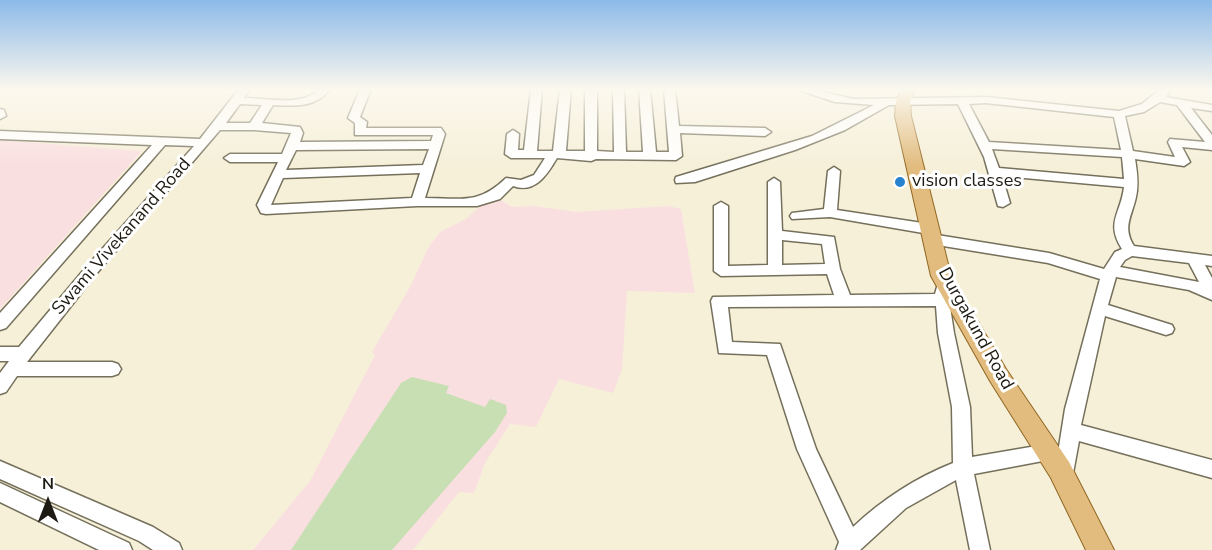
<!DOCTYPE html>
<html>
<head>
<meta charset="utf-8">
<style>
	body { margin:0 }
	#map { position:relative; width:1212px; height:550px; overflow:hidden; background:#f6f0d9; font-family:"Nunito Sans",sans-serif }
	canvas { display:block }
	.north { position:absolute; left:18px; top:472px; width:60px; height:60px; -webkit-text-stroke:4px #fff; paint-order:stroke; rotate:0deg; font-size:16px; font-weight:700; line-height:24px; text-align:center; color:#1c1a12 }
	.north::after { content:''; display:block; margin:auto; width:21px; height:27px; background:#1c1a12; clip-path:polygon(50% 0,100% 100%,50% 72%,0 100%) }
</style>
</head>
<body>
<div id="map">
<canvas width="1212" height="550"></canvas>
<div class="north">N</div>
</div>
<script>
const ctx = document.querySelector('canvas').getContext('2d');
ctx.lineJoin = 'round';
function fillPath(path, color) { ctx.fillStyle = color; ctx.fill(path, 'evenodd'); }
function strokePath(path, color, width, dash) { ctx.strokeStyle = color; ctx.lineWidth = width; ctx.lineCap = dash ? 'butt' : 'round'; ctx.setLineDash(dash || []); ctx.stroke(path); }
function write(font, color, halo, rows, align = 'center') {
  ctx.font = font + ' "Nunito Sans",sans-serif'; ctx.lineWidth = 6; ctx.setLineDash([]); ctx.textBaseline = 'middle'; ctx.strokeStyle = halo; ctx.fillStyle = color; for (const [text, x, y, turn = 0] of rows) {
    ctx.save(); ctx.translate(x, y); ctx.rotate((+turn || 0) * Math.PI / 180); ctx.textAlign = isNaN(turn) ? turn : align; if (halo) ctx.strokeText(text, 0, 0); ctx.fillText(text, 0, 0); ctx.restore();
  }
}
fillPath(new Path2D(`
	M0,140l142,11 -142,158z
	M499,199l13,8 22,-1 42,6 92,-6 13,3 14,84 -68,-2 -5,78 -9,24 -54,-14 -23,48 -26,-3 -25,39 -11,30 -15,-1 -46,58h-160l57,-69 65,-126 -3,-3 38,-65 18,-39 12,-16 26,-13 18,-16z`), '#fadfe0');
fillPath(new Path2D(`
	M412,377l37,9 -3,7 39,14 5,-8 16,6 1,8 -12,19 -103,118h-101l110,-167z`), '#c8dfb4');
const minor = new Path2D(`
	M239,89h11l-6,9c22,0 60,9 75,-9h11c-14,19 -35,17 -57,16l-11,18 38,4 3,6 -3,9 131,-1 2,-6h-78v-12l-7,-5 12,-29h11l-11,28 7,5 -1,6h75l4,6 -20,64c37,0 53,7 81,-20l15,2 13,-5 11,-17h-34l-6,-4 2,-20 6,-4 6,4 -1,16h6l7,-61h11l-5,62h16l7,-62h11l-5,62h19v-62h12v62l17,1 -1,-63h11l2,63h17l-4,-63h11l6,63h13l-5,-63h11l4,37 86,2 6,4 -6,4 -85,-3 2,23 -6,4 -80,-1 -5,2 -34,-3c-10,17 -22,36 -44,28l-13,13 -23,7h-60l-151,8 -5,-1 -4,-8 21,-43h-48l-6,-4 6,-4h52l9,-21 -37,-3h-34l-123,143 -70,89h85l6,2 3,5 -3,5 -6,2h-95l-11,16 -6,2v-21l9,-12h-9v-14h19l68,-81 107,-120 -29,-1 -159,183 -6,2v-17l152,-168 -152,-6v-8l200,8zM240,104l22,1 -12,18h-24zM429,149l-6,16 -137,5 10,-20zM420,173l-8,25 -141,7 12,-27z
	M795,89h17l41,10 133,-2 133,14 23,-7 18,-15h11l-5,8 46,8v6l-21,-3 21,27v15l-30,-3 8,15 -6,4 -49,-7c2,12 4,25 1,38 -4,19 -14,30 -2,49l78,10v10l-7,-1 7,13v22l-23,-10 -73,-13 -8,28 64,20 2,4 -2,4 -6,2 -61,-19 -24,109 131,35v18l-133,-37 -8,43 -7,3 -7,-3 -3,-6 11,-69 35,-130 -52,-16 -117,-19 -7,-5 7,-5 118,19 55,16 11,-17 7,-3c-17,-27 -1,-35 2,-62l-122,-11 8,27 -7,4 -5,-1 -14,-49 -26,-53 -69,1 -44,25 -50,20 -100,32 -19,1 -1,-3 1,-3 136,-41 62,-31 -39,-3zM1160,102l17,3 28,37 -35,-3 -2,3 7,15 -42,-6 -8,-35 19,-4zM986,103l128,14 7,33 -132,-8 -20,-38zM992,149l130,8 2,22 -125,-11zM1132,256l57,7 10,19 -79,-15 5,-7z
	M0,109l4,1 2,6 -6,3z
	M834,167l6,4 -3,39 92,14 5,2 2,3 -2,3 -5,2 -99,-17 -38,2 -2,-3 2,-3 32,-4 4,-38z
	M774,178l6,4 2,49 52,6 6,32 10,26 85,-1 2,-7h10l7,46 16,74 2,50 76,-13 7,2 2,6 -2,6 -7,2 -74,14 16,76h-20l-14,-70 -50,28 -46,42h-24l3,-8 -42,-93 -30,-94 -48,-2 -8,-52 2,-4 121,-2 -7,-21 -106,2 -7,-5v-65l7,-4 7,4v60l40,-1v-83zM782,240l40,4 3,20 -43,1zM936,306l2,27 14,74 1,56c-38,15 -70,36 -100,64l-37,-78 -36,-105 -48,-2 -4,-35z
	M0,461l153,66 26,16 3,7h-29l-14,-9 -139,-62z
	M0,483l129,60 3,7h-33l-99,-48z`);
const major = new Path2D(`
	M901,89h14l-5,13 1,14 40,160 55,93 63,93 45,88h-28l-35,-72 -61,-97 -59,-105 -36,-160 1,-14z`);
strokePath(minor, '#75705b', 3);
strokePath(major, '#906621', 2);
fillPath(minor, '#fff');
fillPath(major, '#e2bc7f');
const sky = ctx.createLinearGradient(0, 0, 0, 166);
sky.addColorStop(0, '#8cbae9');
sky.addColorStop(0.54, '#fbf8ee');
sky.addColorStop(1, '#fbf8ee00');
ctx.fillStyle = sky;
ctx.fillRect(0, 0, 1212, 166);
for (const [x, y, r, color] of [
	[900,182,6,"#2681ce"]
]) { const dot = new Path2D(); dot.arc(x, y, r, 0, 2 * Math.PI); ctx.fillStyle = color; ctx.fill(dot); strokePath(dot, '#fff', 2); }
write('18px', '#1c1a12', '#fff', [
	["vision classes",912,182]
], 'left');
write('18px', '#1c1a12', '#fff', [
	["Swami Vivekanand Road",122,237,-49],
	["Durgakund Road",975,329,61]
]);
</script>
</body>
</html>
